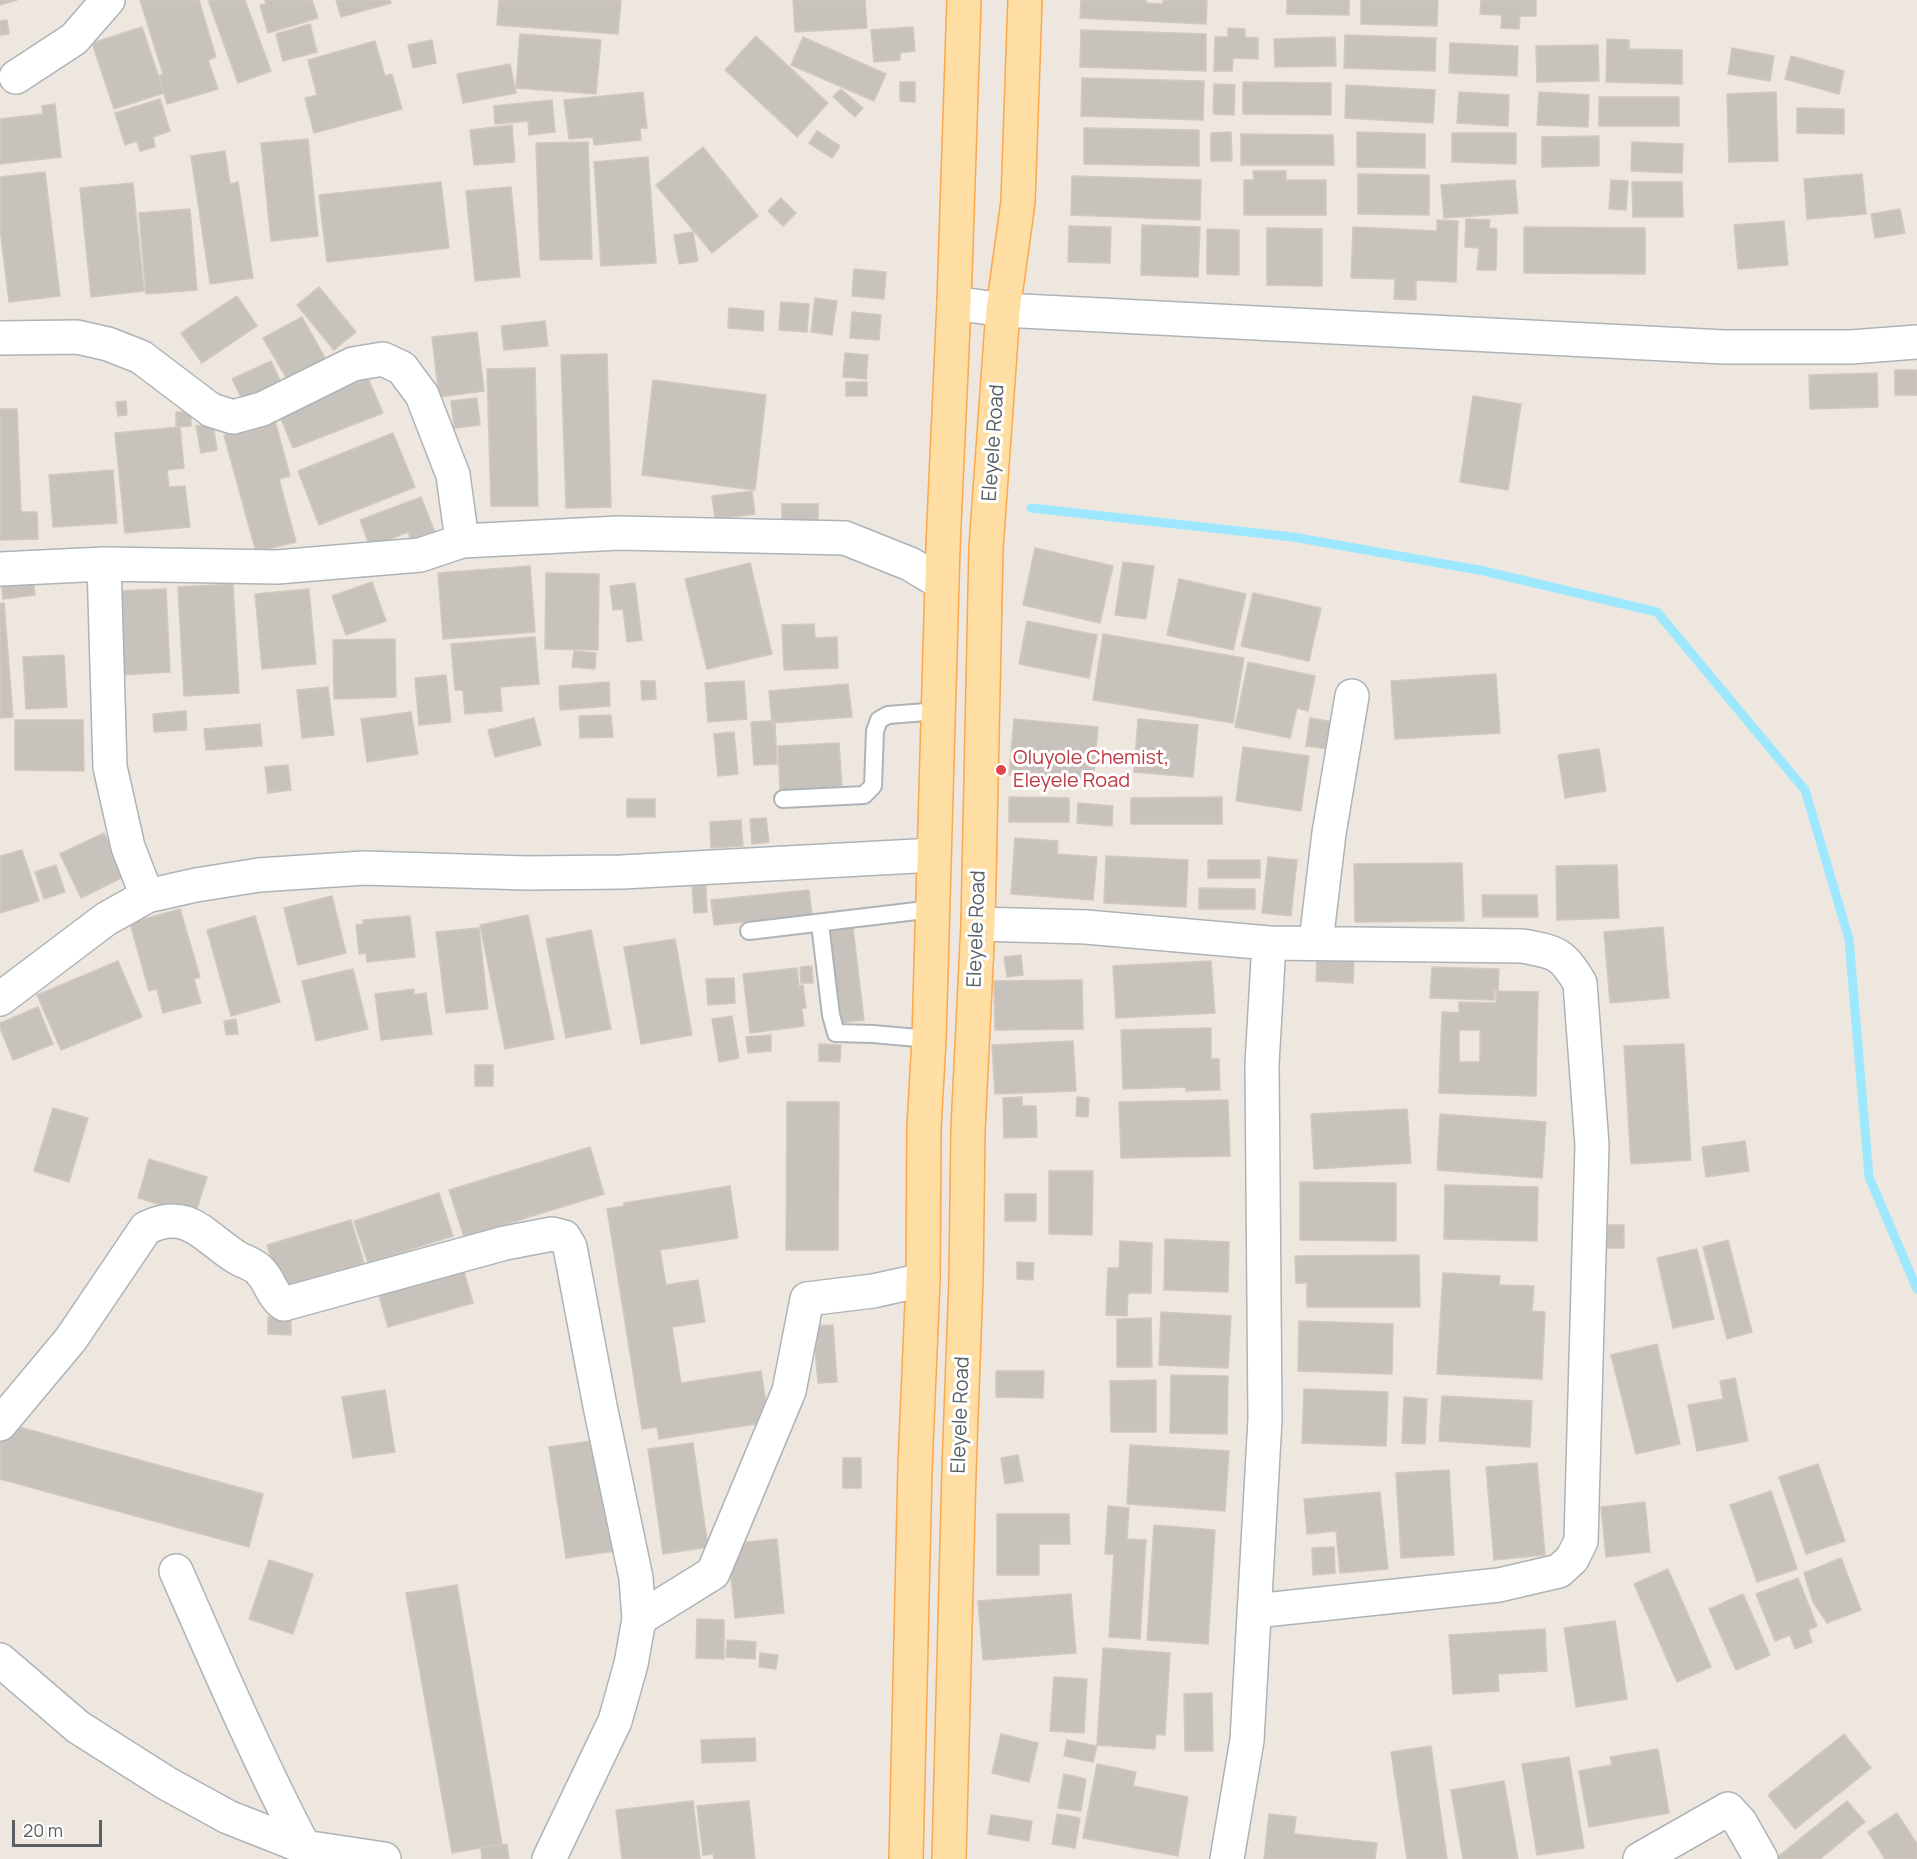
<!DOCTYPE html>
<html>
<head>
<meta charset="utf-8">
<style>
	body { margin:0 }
	#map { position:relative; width:1917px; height:1859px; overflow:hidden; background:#ede7e0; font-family:Manrope,sans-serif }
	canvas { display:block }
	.scale { position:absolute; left:12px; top:1820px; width:90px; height:27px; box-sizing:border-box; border:3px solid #595f62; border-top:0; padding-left:8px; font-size:18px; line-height:21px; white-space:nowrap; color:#595f62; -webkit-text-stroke:4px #fff; paint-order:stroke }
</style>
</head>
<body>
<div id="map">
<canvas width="1917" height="1859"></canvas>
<div class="scale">20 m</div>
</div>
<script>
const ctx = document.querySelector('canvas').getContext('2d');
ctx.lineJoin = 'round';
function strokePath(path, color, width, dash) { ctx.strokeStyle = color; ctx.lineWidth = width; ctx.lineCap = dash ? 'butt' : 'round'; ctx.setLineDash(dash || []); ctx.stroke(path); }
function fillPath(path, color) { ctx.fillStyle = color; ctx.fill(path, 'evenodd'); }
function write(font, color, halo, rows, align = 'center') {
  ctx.font = font + ' Manrope,sans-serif'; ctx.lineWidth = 6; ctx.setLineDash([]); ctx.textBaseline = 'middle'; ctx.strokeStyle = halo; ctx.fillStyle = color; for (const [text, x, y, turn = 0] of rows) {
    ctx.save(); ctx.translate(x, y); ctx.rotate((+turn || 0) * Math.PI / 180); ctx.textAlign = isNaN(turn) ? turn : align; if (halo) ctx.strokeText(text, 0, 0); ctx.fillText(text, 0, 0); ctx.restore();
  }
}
strokePath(new Path2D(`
	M1031,508l262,29 191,34 173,41 148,178 44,149 20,238 48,112`), '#9ee8ff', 9);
const building = new Path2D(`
	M0,0h17l-17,5z
	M140,0h59l17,57 -8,3 10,29 -51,15 -8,-28 4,-2z
	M208,0h37l26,71 -33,12z
	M265,0h47l6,18 -50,15 -8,-28 6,-1z
	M336,0h54l1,3 -50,14z
	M499,0h122l-3,34 -121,-9z
	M793,0h72l2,28 -72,4z
	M1081,0h65v3l17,1v-4h44l-1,24 -126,-6z
	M1287,0h62v15l-62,-1z
	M1361,0h77l-1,26 -76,-2z
	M1481,0h55v16h-16l-1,13 -18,-1 1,-13 -22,-1z
	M7,20l2,14 -9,1v-14z
	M310,24l7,28 -34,9 -7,-27z
	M142,27l22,66 -50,16 -22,-66z
	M913,27l2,24 -15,2v7l-26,2 -3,-32z
	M1228,28l17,1v8l13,1v21l-25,-1 -1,13h-18l1,-34h13z
	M1081,30l125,4v37l-126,-4z
	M520,34l81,6 -5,54 -80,-6z
	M1345,35l91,3 -1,33 -91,-3z
	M756,36l72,67 -31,34 -72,-67z
	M803,37l83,37 -12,27 -83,-36z
	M1335,37l1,29 -61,1 -1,-28z
	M1607,39l22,1v9l53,1v34l-76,-2z
	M432,40l4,23 -23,5 -5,-23z
	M375,41l10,35 7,-2 10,35 -88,24 -9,-35 12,-3 -9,-35z
	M1450,43l68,3 -1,30 -68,-3z
	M1598,45l1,36 -62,1 -1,-36z
	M1732,48l42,8 -4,25 -42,-7z
	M1791,56l53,15 -5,23 -54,-15z
	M510,64l6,29 -53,10 -6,-29z
	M1082,78l122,3 -1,39 -122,-4z
	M900,82h15v20l-15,-1z
	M1243,82l88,1v32l-88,-1z
	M1214,84l21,1 -1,30 -21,-1z
	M1346,85l89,5 -2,33 -88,-5z
	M841,89l22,19 -8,9 -22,-20z
	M643,92l4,36h-7l1,12 -47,5 -1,-8 -24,2 -5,-39z
	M1459,92l50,3 -1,31 -51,-3z
	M1539,92l50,3 -1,32 -51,-2z
	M1776,92l2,69 -49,1 -2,-68z
	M1599,97h80v29h-80z
	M160,99l10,32 -17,6 2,10 -15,4 -3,-10 -12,4 -10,-32z
	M552,100l3,32 -26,3 -1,-14 -33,3 -1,-18z
	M55,104l6,53 -61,7v-45l43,-5 -1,-8z
	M1797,108l47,1v25l-47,-1z
	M512,125l3,37 -41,3 -4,-35z
	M1084,128l115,2v36l-115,-2z
	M817,131l23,15 -8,12 -23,-15z
	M1231,132l1,29h-21v-28z
	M1357,132l68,2v34l-68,-1z
	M1452,133h64v31l-64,-2z
	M1241,134l92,1 1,30h-93z
	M1599,136v30l-57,1v-30z
	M308,139l10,97 -47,5 -10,-98z
	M588,142l4,117 -52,1 -4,-117z
	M1632,142l51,2 -1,29 -51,-2z
	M703,147l55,69 -46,37 -56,-68z
	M225,151l5,33 8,-2 15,96 -43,6 -19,-128z
	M648,157l8,106 -55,3 -7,-104z
	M1253,171h33v9h40v35h-82v-35h10z
	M45,172l15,124 -51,6 -9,-74v-51z
	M1358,174l71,1v40l-71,-1z
	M1862,174l4,40 -59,5 -3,-40z
	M1072,176l129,4 -1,40 -129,-5z
	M1515,180l3,33 -74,5 -3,-33z
	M1611,180l17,1 -2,29 -17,-1z
	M441,182l8,66 -122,14 -8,-67z
	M1632,182h50l1,35h-50z
	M133,183l11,108 -53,6 -11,-109z
	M511,187l9,90 -45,4 -9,-90z
	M781,198l15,15 -13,13 -15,-15z
	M190,209l7,81 -51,4 -7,-81z
	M1900,209l5,24 -30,5 -4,-24z
	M1466,219l24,1 -1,8 8,1 -1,41h-19l2,-22 -14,-1z
	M1437,220l21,1 -2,61 -40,-2v20l-22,-1 1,-20 -44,-1 2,-51 84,4z
	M1784,221l4,44 -50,4 -4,-44z
	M1142,225l58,2 -2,50 -57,-2z
	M1069,226l42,1 -1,36 -42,-1z
	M1524,227l121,1v46l-121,-1z
	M1267,228l55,1v57l-55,-1z
	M1207,229l32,1v45l-32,-1z
	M693,232l5,29 -19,3 -5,-29z
	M854,269l32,3 -2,27 -32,-3z
	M319,287l37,45 -22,18 -37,-45z
	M237,296l20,30 -55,37 -21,-30z
	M815,298l22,3 -5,34 -21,-3z
	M781,302l28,2 -2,28 -28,-2z
	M729,308l35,3 -1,20 -35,-3z
	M852,312l29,3 -2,25 -29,-2z
	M302,317l30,53 -38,21 -31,-53z
	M545,321l3,25 -44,4 -3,-24z
	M477,332l7,59 -45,6 -7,-60z
	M845,353l23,2 -2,24 -23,-2z
	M607,354l4,153 -45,1 -5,-153z
	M271,361l13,28 -38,18 -14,-28z
	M535,368l3,138h-47l-4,-137z
	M1895,370h22v25h-22z
	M1877,373l1,34 -68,2 -1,-34z
	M368,378l15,35 -90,35 -14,-34z
	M653,380l113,15 -11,95 -113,-15z
	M846,382h21v14h-21z
	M1473,396l48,8 -13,86 -48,-8z
	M477,398l3,27 -26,3 -3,-27z
	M126,401l1,14 -9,1 -2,-14z
	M0,409h17l4,103h16l1,27 -38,1z
	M176,412h15v14l-15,1z
	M275,421l15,55 -11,3 17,63 -40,10 -32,-117z
	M213,424l4,26 -16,3 -5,-27z
	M180,427l4,41 -17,2 2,17 16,-1 5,41 -65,6 -10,-100z
	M393,433l22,54 -96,38 -21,-54z
	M113,470l4,53 -64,4 -4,-52z
	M752,491l3,23 -40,5 -3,-23z
	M421,497l16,41 -23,8 -6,-14 -38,15 -10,-27z
	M782,504h36v16h-36z
	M1035,548l78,18 -13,57 -77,-18z
	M1123,562l31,4 -8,53 -31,-4z
	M750,563l22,91 -65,15 -22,-90z
	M530,566l5,66 -92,7 -5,-66z
	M546,573l53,1 -1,76 -53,-1z
	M33,577l2,18 -32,4 -2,-18z
	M1179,579l67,15 -13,56 -66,-15z
	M372,582l14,39 -40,14 -14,-39z
	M635,583l7,57 -15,2 -4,-33 -10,1 -3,-24z
	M233,584l6,109 -55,3 -6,-109z
	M166,589l4,83 -49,3 -4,-84z
	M309,589l7,75 -54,5 -7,-75z
	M1253,593l68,15 -12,53 -68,-15z
	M4,603l9,114 -13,1v-114z
	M1027,621l70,14 -8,43 -70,-14z
	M814,624l1,14 22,-1 1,31 -54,2 -2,-45z
	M1103,634l141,24 -11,65 -140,-23z
	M535,637l4,47 -39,3 2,24 -37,3 -2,-24h-8l-4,-46z
	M395,639l1,58 -62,2 -1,-59z
	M574,651l22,2 -1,16 -23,-2z
	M64,655l3,52 -41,2 -3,-52z
	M1248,662l67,14 -7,35 -11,-3 -7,30 -55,-11z
	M1496,674l4,59 -105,6 -4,-58z
	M446,675l5,47 -32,3 -4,-47z
	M641,681h14l1,18 -14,1z
	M744,681l3,38 -39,3 -3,-39z
	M609,682l1,24 -50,4 -1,-24z
	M848,684l4,33 -80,6 -3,-32z
	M328,687l6,48 -32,3 -5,-48z
	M186,711l1,19 -33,2 -1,-18z
	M411,712l7,42 -51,8 -6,-43z
	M611,715l2,22 -33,1 -1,-22z
	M534,718l7,27 -46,12 -7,-27z
	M1310,718l24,4 -4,27 -24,-3z
	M1014,719l84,8 -5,56 -84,-8z
	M1138,719l60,6 -5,52 -59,-5z
	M15,720h68l1,51 -69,-1z
	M771,721v3h4l2,40 -23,1 -3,-43z
	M260,724l2,22 -56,4 -2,-21z
	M734,732l4,42 -20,2 -4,-42z
	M839,743l3,44 -62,3 -2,-44z
	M1243,747l66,9 -8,55 -65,-10z
	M1599,749l7,42 -41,7 -7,-43z
	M288,765l3,25 -23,3 -3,-26z
	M1009,797l60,1v24h-60z
	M1222,797v27h-91v-26z
	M627,799h28v18h-28z
	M1078,803l35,3 -1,20 -35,-3z
	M766,818l3,24 -17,2 -2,-25z
	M741,820l2,26 -32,2 -1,-26z
	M104,833l21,43 -44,22 -21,-44z
	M1015,838l43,3 -1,13 40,3 -4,43 -82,-6z
	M22,850l17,51 -39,12v-57z
	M1106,856l82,4 -2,47 -82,-4z
	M1268,857l29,3 -6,56 -29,-3z
	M1208,860h52v18h-52z
	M1462,863l2,58 -109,1 -1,-58z
	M56,865l9,27 -21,7 -9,-27z
	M1617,865l2,53 -62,2 -1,-54z
	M706,885l1,27 -13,1 -2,-27z
	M1199,888l56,1v20h-56z
	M809,890l3,25 -98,10 -3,-25z
	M1482,895h55l1,22h-55z
	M332,896l14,57 -48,12 -14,-57z
	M180,909l20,68 -6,2 7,24 -38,10 -6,-24 -8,2 -19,-68z
	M528,915l26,124 -49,10 -25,-124z
	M255,916l25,86 -49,14 -24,-86z
	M410,916l5,41 -48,5 -1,-9 -7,1 -3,-29 8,-1 -1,-4z
	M1663,927l6,71 -59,5 -6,-71z
	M479,928l9,81 -42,4 -10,-81z
	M853,928l11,92 -25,3 -12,-92z
	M591,930l20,99 -45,9 -20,-99z
	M675,939l17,96 -51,9 -17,-97z
	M1021,955l2,20 -16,2 -3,-20z
	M1317,957l37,2 -1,24 -37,-2z
	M118,961l24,56 -81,33 -24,-55z
	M1211,961l4,52 -99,5 -3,-52z
	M812,966l1,17h-12l-1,-16z
	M1432,967l67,2 -1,21h-4v10l-64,-2z
	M797,968l2,18 4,-1 3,23h-4l2,18 -54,7 -7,-59z
	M353,969l15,60 -52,12 -14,-60z
	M734,978l1,25 -27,2 -2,-26z
	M1082,980l1,49 -88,1 -1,-49z
	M414,989v6l12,-2 6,41 -51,6 -6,-46z
	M1496,991l42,1 -2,104 -97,-3 3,-81 17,1v-11l37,1zM1459,1030h21v32h-21z
	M38,1007l15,37 -40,16 -13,-32v-5z
	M732,1016l7,42 -20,4 -7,-43z
	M236,1019l2,15 -12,1 -2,-14z
	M1211,1028v31h8l1,31 -34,1v-4l-63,2 -2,-59z
	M771,1035v16l-23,2 -2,-16z
	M1073,1041l3,50 -81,3 -3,-49z
	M819,1044l22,1 -1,17 -21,-1z
	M1684,1044l7,116 -60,4 -7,-118z
	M475,1065h18v21h-18z
	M1022,1097v9h14l1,31 -33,1 -1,-40z
	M1077,1097l12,1 -1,19 -12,-1z
	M1228,1100l2,56 -109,2 -2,-56z
	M787,1102h52l-1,148h-52z
	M53,1108l35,10 -19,64 -35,-11z
	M1407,1109l4,54 -97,6 -3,-55z
	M1440,1114l106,8 -4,56 -105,-8z
	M1745,1141l4,30 -43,6 -4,-30z
	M590,1147l14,47 -140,43 -15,-47z
	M149,1159l58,18 -12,38 -57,-17z
	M1049,1171h44l-1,64 -43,-1z
	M1300,1182l96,1v58l-96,-1z
	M1445,1185l93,2 -1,54 -93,-2z
	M730,1186l8,52 -78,12 6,35 32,-5 7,42 -33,5 9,56 80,-12 8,51 -110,17 -2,-12 -15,2 -35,-220 17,-3v-3z
	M439,1193l14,43 -85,27 -14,-42z
	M1005,1194h31v27h-31z
	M351,1220l13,43 -84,25 -13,-43z
	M1607,1225h17v23h-17z
	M1165,1239l64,3 -1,50 -64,-2z
	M1728,1240l24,92 -25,7 -24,-92z
	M1120,1241l32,2 -1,50h-23l-1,23 -21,-1 2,-47h11z
	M1697,1249l17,70 -41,9 -16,-70z
	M1419,1255l1,52h-113v-24h-11l-1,-27z
	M461,1261l12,42 -85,24 -12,-42z
	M1017,1262l17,1 -1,17 -16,-1z
	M1443,1273l57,3 -1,9 35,1 -2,25 13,1 -3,67 -105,-5z
	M1161,1312l70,4 -3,52 -69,-3z
	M268,1317l23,1v17l-23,-1z
	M1151,1318l1,49h-35v-48z
	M1299,1321l94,3 -1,50 -94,-3z
	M833,1325l4,57 -19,1 -5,-57z
	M1657,1344l23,100 -44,10 -25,-99z
	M996,1371h48l-1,27 -47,-1z
	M1171,1375l57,1 -1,58 -57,-1z
	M1735,1378l13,63 -51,10 -9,-46 35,-6 -3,-18z
	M1156,1380v52h-45l-1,-51z
	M1304,1389l84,3 -2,54 -84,-3z
	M385,1390l10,62 -42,6 -11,-61z
	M1442,1396l90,5 -2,46 -91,-6z
	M1404,1397l23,2 -2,45 -23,-1z
	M5,1423l258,71 -14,53 -249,-68v-36z
	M598,1440l17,111 -49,7 -17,-111z
	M693,1443l15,104 -45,7 -15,-105z
	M1130,1445l99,6 -4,60 -98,-7z
	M1018,1455l5,26 -18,3 -4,-26z
	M843,1458h18v30h-18z
	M1537,1463l8,92 -51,5 -8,-93z
	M1818,1464l27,77 -39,13 -27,-77z
	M1449,1470l5,85 -53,3 -5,-85z
	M1771,1491l26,78 -40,13 -27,-77z
	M1380,1492l8,77 -48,4 -4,-42 -29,3 -3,-35z
	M1645,1502l5,50 -44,5 -5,-50z
	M1108,1506l21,2 -2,31 19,1 -6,99 -31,-2 5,-83h-9z
	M997,1514h72l1,30h-31v31h-42z
	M1154,1525l61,5 -7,114 -61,-4z
	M777,1539l7,74 -49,5 -7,-74z
	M1334,1547l1,26 -22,2 -1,-27z
	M1841,1558l20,52 -34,13 -14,-21 -9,-29z
	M269,1560l44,14 -20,60 -44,-15z
	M1668,1569l43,98 -34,15 -43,-98z
	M1798,1578l19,48 -9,4 4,12 -17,7 -5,-14 -15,6 -19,-47z
	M457,1585l45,259 -50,9 -46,-260z
	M1071,1594l5,59 -93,7 -5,-59z
	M1743,1594l27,61 -34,15 -27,-61z
	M697,1619l27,1v39l-28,-1z
	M1615,1621l12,78 -51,8 -12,-79z
	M1545,1629l2,42 -49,3 1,17 -46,3 -4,-59z
	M727,1640l29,2 -1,17 -29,-2z
	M1103,1648l67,5 -5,82 -9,-1 -1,15 -58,-4z
	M760,1653l18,2 -2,14 -17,-2z
	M1054,1677l33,2 -3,54 -34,-2z
	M1212,1693l1,58h-28l-1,-57z
	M1001,1734l37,9 -9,39 -37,-9z
	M1844,1734l27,34 -76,61 -27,-34z
	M755,1738l1,23 -54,2 -1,-23z
	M1067,1740l30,6 -4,16 -29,-6z
	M1431,1746l16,113h-40l-16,-107z
	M1658,1749l11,64 -80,14 -10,-56 33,-6 -2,-8z
	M1569,1757l15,91 -47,7 -15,-91z
	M1097,1764l39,8 -3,14 55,11 -10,59 -95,-18z
	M1064,1774l22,5 -5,32 -23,-3z
	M1504,1781l14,78h-55l-12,-69z
	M693,1801l7,58h-78l-6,-49z
	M749,1801l6,58h-41l-1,-5 -10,1 -6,-49z
	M1847,1801l18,21 -45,37h-45z
	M1897,1813l20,31v15h-32l-17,-27z
	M1057,1814l23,4 -5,30 -23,-4z
	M1269,1814l27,3 -2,17 83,9 -2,16h-111z
	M991,1815l41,6 -3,20 -41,-7z
	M507,1844l2,15h-27l-1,-12z`);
fillPath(building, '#c8c2bd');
strokePath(building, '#d2c8be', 1.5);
const lane = new Path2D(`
	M783,799l81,-4 9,-9 2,-55 4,-11 9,-5 51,-4
	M820,924l11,91 5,18 37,1 56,5
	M749,931l184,-22`);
const street = new Path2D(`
	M16,77l58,-38 34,-39
	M954,303l49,7 721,37h127l66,-5
	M0,338l77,-1 31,7 33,13 70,53 22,7 29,-8 91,-45 30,-5 19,9 20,27 31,80 9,66
	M104,564l6,203 18,80 19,49
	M0,569l104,-5 173,3 143,-12 42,-14 157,-8 226,5 65,26 32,19
	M978,924l108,3 183,16 253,3c34,6 40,7 58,37l12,162 -11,396 -9,18 -13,12 -60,14 -244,26
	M1316,942l13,-109 23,-137
	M0,999l106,-80 41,-23 49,-11 63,-10 105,-7 163,5 95,-1 312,-17
	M0,1424l71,-85 75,-111c42,-21 58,9 90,29 8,5 18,7 24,14 10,10 12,25 24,33l221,-61 47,-9 12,3 6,10 30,159 36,172 3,41 -8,45 -16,57 -66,138
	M176,1571c41,93 81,186 128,276
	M639,1619l74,-46 76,-182 18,-92 66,-8 50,-11
	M0,1660l78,67 88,56 62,34 76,30 80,12
	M1227,1859l20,-119 18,-321 -3,-355 7,-121
	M1640,1859l88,-50 12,13 21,37`);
const primary = new Path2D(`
	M906,1859l9,-391 8,-188 1,-152 5,-89 14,-492 11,-244 10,-303
	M949,1859l10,-389 7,-189 2,-151 10,-206 8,-376 17,-238 15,-108 7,-202`);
strokePath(lane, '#aeb3b7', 20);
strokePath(street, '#aeb3b7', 36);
strokePath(primary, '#fca749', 36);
strokePath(lane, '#fff', 16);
strokePath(street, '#fff', 33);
strokePath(primary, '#ffdea3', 33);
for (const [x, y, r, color] of [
	[1001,770,6,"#e0444e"]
]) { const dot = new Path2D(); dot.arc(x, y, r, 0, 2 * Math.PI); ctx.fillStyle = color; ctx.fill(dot); strokePath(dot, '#fff', 2); }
write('20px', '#595f62', '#fff', [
	["Eleyele Road",994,443,-86],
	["Eleyele Road",977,929,-88],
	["Eleyele Road",961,1415,-88]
]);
write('20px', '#be3a42', '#fff', [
	["Oluyole Chemist,",1013,758],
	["Eleyele Road",1013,781]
], 'left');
</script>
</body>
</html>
